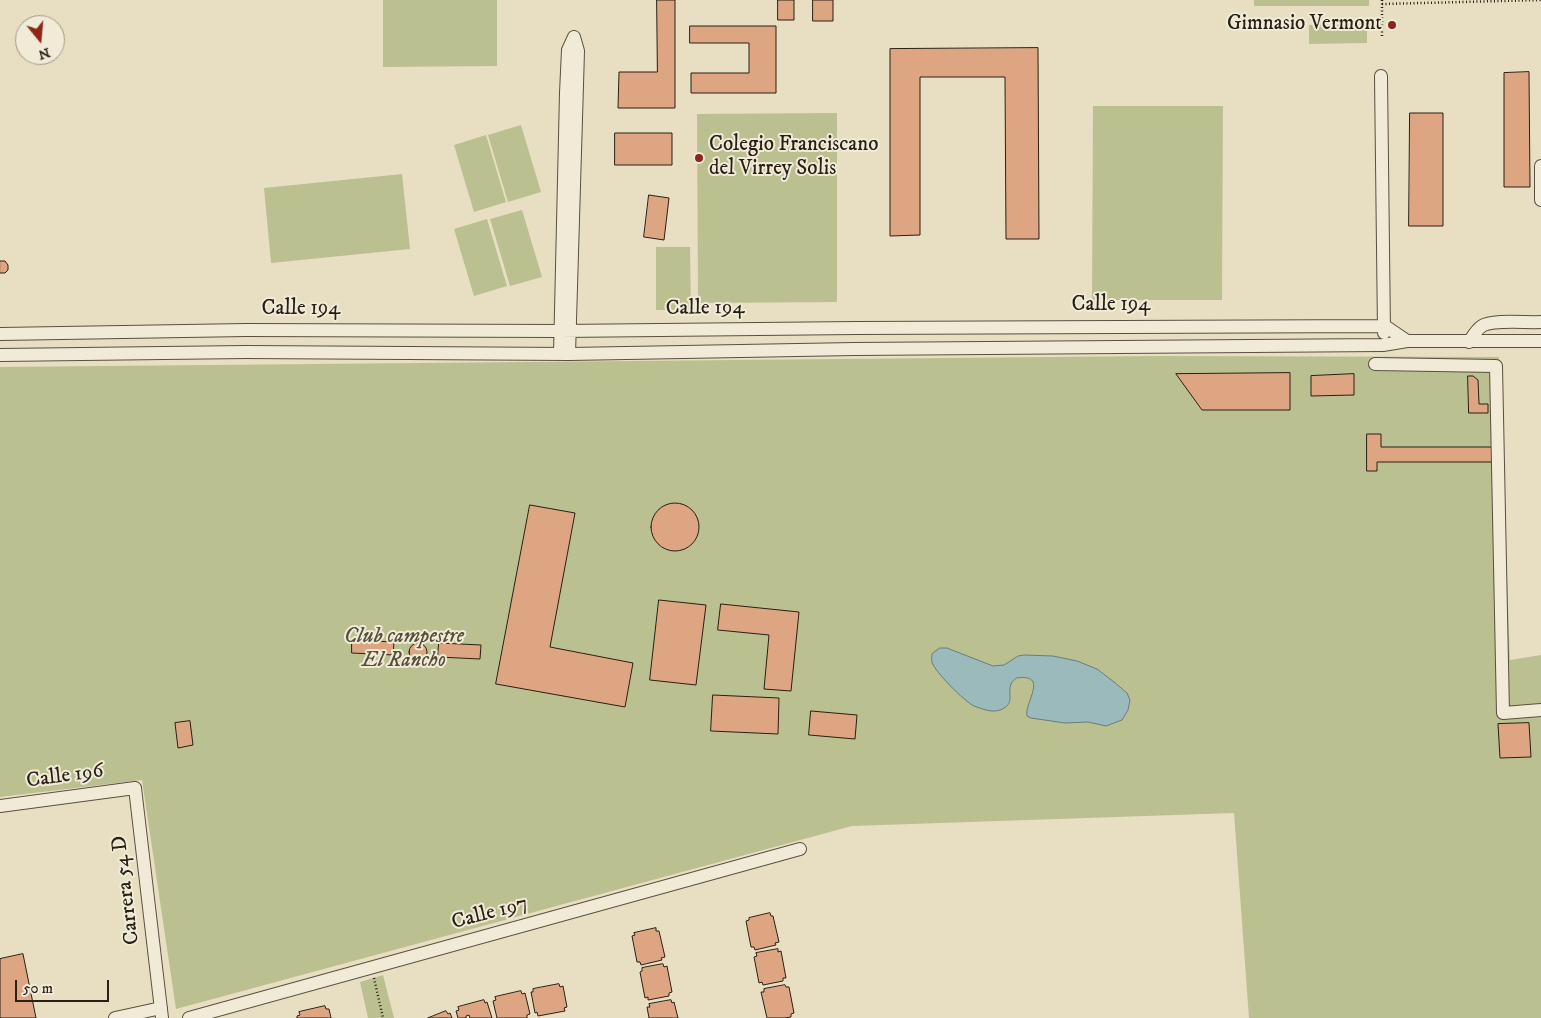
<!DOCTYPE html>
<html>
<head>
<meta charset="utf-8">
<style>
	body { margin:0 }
	#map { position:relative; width:1541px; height:1018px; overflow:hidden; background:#e8dec2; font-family:"IM FELL DW Pica",serif }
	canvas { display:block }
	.north { position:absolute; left:15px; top:15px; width:50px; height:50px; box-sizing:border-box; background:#f0ead7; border:1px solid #a09989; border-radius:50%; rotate:163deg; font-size:14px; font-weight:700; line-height:20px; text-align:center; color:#292015 }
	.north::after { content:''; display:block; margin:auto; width:18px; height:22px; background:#8f2418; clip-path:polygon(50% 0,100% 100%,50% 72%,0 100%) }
	.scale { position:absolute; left:15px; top:980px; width:94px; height:22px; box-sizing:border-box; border:2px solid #292015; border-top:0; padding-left:6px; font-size:15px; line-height:18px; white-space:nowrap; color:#292015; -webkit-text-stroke:4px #f0ead7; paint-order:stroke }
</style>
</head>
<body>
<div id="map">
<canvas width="1541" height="1018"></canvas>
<div class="north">N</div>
<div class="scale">50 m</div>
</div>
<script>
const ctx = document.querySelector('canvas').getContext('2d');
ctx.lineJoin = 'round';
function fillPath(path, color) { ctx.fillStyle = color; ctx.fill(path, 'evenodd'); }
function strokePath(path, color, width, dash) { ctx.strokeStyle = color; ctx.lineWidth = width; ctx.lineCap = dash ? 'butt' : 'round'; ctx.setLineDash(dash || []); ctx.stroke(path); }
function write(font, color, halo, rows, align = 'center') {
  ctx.font = font + ' "IM FELL DW Pica",serif'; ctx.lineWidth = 4; ctx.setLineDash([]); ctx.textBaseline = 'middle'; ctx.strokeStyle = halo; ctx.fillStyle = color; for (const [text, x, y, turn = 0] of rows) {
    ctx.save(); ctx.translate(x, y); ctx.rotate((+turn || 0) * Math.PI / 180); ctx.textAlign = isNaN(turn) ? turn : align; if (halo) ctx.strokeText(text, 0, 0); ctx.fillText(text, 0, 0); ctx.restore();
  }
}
fillPath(new Path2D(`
	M383,0h114v66l-114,1z
	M1254,0h115v6h-115z
	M1367,24v19l-58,1v-19z
	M1093,106h130l-1,194h-130z
	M837,113v189l-139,1 -1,-189z
	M521,125l20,67 -33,10 -20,-67z
	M486,135l20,67 -32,10 -20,-67z
	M402,174l8,75 -139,14 -7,-75z
	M522,210l20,67 -32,9 -20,-67z
	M487,219l20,67 -33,10 -20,-67z
	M656,247h34l1,63h-35z
	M1157,356l342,1 11,303 31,-5v363h-292l-15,-205 -382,13 -676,183 -34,-229 -142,17v-430z
	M383,975l11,43h-26l-8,-36z`), '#bbc090');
const water = new Path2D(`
	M940,648h7l46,18 11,-1 14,-9 6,-1 29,1 24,5 20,8 17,13 13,11 3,7 -2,10 -6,10 -16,6 -18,-4 -23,1 -34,-5 -4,-2c-3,-13 23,-43 -11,-38 -1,2 -4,3 -5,6 -4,10 5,20 -11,26 -8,3 -18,-1 -26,-4 -9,-4 -40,-35 -42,-44 -1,-3 0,-6 0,-8z`);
fillPath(water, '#9ababb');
strokePath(water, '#6d7c79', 1);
const building = new Path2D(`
	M657,0h18v108h-57l1,-36h38z
	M778,0h16v20h-16z
	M813,0h20v21h-20z
	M690,26h86v67h-85v-20h58v-30h-59z
	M1038,48l1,191h-33l-1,-162h-85v158l-30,1v-187z
	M1529,72l1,115h-26v-114z
	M1410,113h33v113h-34z
	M615,133h57v32h-57z
	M649,195l20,3 -5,42 -20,-3z
	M0,261h5l3,4v5l-3,3h-5z
	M1290,373v37h-88l-26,-36z
	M1354,374v21l-43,1v-20z
	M1468,376h5l5,4 1,24h9v9h-19z
	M1367,434h14v13h111v15h-115v9h-10z
	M651 527a24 24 0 1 1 48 0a24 24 0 1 1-48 0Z
	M530,505l45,8 -25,134 83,16 -8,44 -129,-23z
	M659,600l47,5 -10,80 -46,-5z
	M721,604l78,8 -8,79 -27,-2 5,-54 -51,-5z
	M352,640l42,2 -1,13 -41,-2z
	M409 652a9 9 0 1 1 18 0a9 9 0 1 1-18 0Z
	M439,643l42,2 -1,14 -42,-2z
	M713,695l66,3 -1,36 -67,-3z
	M811,711l46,4 -2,24 -46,-4z
	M190,721l3,24 -15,3 -3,-25z
	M1529,723l2,34 -31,1 -2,-34z
	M770,913l1,3h2l6,26 -4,1 1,2 -21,5 -1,-3h-3l-5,-26 3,-1v-2z
	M656,928v3h3l6,26 -4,1 1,2 -21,5 -1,-3h-3l-5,-26 3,-1 -1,-2z
	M778,949v3l3,-1 5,27h-3v3l-20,4 -1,-3 -3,1 -5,-26 3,-1 -1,-3z
	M23,954l13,64h-36v-59z
	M663,964l1,3 3,-1 5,26 -3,1v3l-21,4v-3l-3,1 -5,-26 2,-1v-3z
	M559,984l1,3 3,-1 4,21 -3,1 1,3 -27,5 -1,-4 -2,1 -4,-21h2v-3z
	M785,985l1,2h3l5,26 -3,1v3l-7,1h-17l-6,-26h3v-3z
	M521,991l1,3 3,-1 5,21 -3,1v3h-30l-4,-17 3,-1 -1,-3z
	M484,1000l1,3 2,-1 5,16h-22l-1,-3 -3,1v2h-8l-2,-7 3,-1 -1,-3z
	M671,1000l1,3 2,-1 4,16h-29l-2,-11h3l-1,-3z
	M325,1006l1,3h3l2,9h-34v-2l3,-1 -1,-3z
	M446,1011l2,3 2,-1 2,5h-24z`);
fillPath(building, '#dea583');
strokePath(building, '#292015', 1);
const minor = new Path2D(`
	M1381,76l3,257
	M1541,166v34
	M0,334l246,-4 315,1 296,-3 528,-2 22,15
	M1469,342c4,-6 7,-12 13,-16 11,-7 45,-3 59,-4
	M560,354l6,-261 2,-43 6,-13
	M569,354l9,-303 -4,-14
	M0,355l246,-3 323,2 286,-5 528,-4 24,-4h134
	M1375,364l121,2 7,347 38,-3
	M0,806l135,-18 27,230
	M115,1018l46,-10
	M189,1018l611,-169`);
strokePath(minor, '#595040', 14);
strokePath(new Path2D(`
	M1382,0v36
	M1382,4l159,-4
	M374,978l9,40`), '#292015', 2.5, [1, 2.5]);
strokePath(minor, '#f0ead7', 12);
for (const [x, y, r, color] of [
	[1392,25,5,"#8f2418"],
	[699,158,5,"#8f2418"]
]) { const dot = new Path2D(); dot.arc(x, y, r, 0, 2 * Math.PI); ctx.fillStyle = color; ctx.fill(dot); strokePath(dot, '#f0ead7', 2); }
write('21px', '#292015', '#f0ead7', [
	["Gimnasio Vermont",1382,25],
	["Colegio Franciscano",709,146,"left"],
	["del Virrey Solis",709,170,"left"]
], 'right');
write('21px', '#292015', '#f0ead7', [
	["Calle 194",1111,306],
	["Calle 194",705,309,-1],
	["Calle 194",301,310],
	["Calle 196",65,777,-8],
	["Carrera 54 D",127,890,-97],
	["Calle 197",490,914,-15]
]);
write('italic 21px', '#55503a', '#f0ead7', [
	["Club campestre",404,638],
	["El Rancho",404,662]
]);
</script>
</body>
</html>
